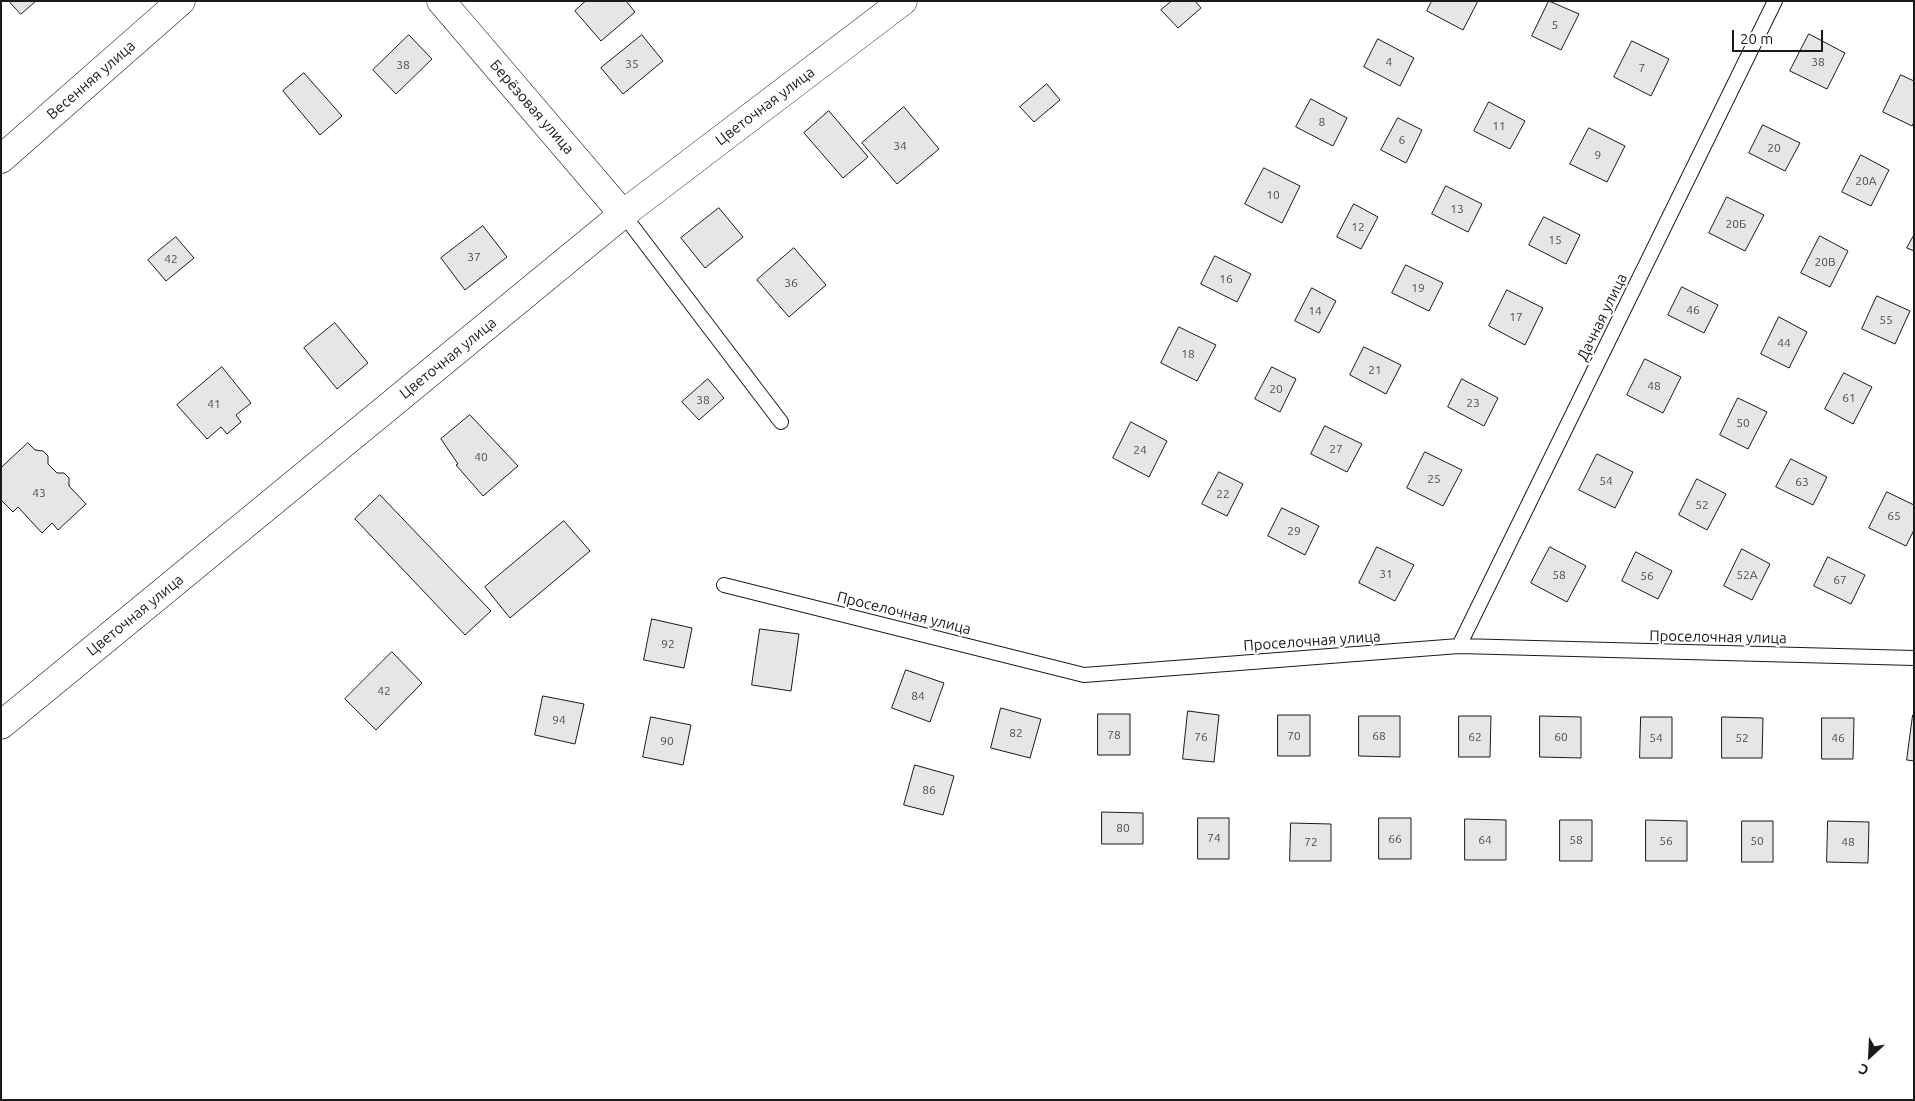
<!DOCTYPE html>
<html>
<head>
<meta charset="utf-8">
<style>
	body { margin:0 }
	#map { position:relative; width:1915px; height:1101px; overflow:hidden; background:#fff; font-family:Ubuntu,sans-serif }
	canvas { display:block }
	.frame { position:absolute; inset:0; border:2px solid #1a1a1a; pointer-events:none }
	.north { position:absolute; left:1845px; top:1031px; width:50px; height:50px; -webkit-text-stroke:4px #fff; paint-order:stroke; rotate:205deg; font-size:14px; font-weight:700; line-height:20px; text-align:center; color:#1a1a1a }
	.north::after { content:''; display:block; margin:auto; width:18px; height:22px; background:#1a1a1a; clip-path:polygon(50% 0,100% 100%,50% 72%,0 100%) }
	.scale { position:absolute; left:1732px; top:30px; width:91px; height:22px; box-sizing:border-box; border:2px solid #1a1a1a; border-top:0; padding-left:6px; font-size:15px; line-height:18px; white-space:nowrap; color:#1a1a1a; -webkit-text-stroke:4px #fff; paint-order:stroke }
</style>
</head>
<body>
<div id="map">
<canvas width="1915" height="1101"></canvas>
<div class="frame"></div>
<div class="north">С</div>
<div class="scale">20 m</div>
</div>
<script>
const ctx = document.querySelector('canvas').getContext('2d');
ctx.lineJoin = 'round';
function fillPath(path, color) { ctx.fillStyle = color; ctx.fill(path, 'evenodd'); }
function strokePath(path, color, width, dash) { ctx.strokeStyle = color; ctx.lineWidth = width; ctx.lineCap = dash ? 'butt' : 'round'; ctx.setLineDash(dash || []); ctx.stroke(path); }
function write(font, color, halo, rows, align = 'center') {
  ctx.font = font + ' Ubuntu,sans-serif'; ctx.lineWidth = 4; ctx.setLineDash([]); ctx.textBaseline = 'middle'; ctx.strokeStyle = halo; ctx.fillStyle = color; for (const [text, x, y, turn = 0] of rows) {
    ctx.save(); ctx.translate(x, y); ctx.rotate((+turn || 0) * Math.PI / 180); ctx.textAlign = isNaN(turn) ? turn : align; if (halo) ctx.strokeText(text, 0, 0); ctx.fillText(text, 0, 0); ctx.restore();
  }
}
const building = new Path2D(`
	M9,1h27l-15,13z
	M586,1h40l9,11 -34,29 -26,-30z
	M1172,1h23l6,7 -23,20 -17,-18z
	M1432,1h46l-15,29 -36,-19z
	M1549,1l30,13 -18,36 -29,-14z
	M1809,34l36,19 -18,36 -37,-18z
	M409,35l23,24 -36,35 -23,-24z
	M642,35l21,26 -40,33 -22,-26z
	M1378,39l36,19 -14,28 -36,-19z
	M1632,41l37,18 -18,37 -37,-19z
	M304,73l38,43 -22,19 -37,-44z
	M1901,75l13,6v41l-2,4 -29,-14z
	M1047,84l13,16 -26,22 -14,-15z
	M1311,99l36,19 -14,28 -37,-19z
	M1489,102l36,19 -15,28 -36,-18z
	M904,107l35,42 -42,35 -35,-41z
	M829,111l39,46 -25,21 -39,-45z
	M1398,118l24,12 -16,33 -25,-13z
	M1763,125l37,18 -15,28 -36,-18z
	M1589,128l36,18 -18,36 -37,-18z
	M1861,155l28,15 -18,36 -29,-14z
	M1264,168l36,18 -18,37 -37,-19z
	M1446,186l36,18 -14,28 -36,-18z
	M1727,197l37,18 -19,36 -36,-18z
	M1354,204l24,13 -17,32 -24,-12z
	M719,208l24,29 -38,31 -24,-30z
	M1544,217l36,18 -14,29 -37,-19z
	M483,226l24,31 -42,33 -24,-32z
	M1914,235v16l-7,-3z
	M1820,236l28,15 -18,36 -29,-14z
	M176,237l18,21 -28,23 -18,-21z
	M794,248l32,37 -37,32 -32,-37z
	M1215,256l36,18 -14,28 -36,-18z
	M1406,265l37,18 -14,28 -37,-18z
	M1682,287l36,18 -14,28 -36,-18z
	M1312,288l24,13 -17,32 -24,-12z
	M1507,290l36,18 -18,37 -36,-19z
	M1877,296l33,15 -15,33 -33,-15z
	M1779,317l28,15 -18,36 -28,-14z
	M335,323l33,40 -31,26 -33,-41z
	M1179,327l37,18 -19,36 -36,-18z
	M1364,347l37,18 -15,29 -36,-19z
	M1645,359l36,18 -18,36 -36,-18z
	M222,367l29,36 -15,12 5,7 -14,12 -6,-7 -14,12 -30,-34z
	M1272,367l24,12 -16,33 -25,-13z
	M1844,373l28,14 -19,37 -28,-15z
	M708,379l16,19 -25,22 -17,-18z
	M1462,379l36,19 -14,28 -36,-19z
	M1738,398l29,14 -19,37 -28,-14z
	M470,415l48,51 -35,30 -27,-31 2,-1 -17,-25z
	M1131,422l36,19 -18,36 -36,-19z
	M1325,426l37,18 -15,28 -36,-18z
	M28,443l7,7 8,1 5,5v8l9,9h7l5,5v8l17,18 -28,26 -6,-7 -10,10 -24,-26 -5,5 -12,-12v-32z
	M1425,452l37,18 -19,36 -36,-18z
	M1597,454l36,18 -18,36 -36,-18z
	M1791,459l36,18 -14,28 -37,-18z
	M1219,472l24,12 -16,32 -25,-12z
	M1697,479l29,15 -19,36 -28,-15z
	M1887,492l27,13v25l-8,16 -37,-18z
	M380,495l111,116 -26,24 -110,-116z
	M1282,508l37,18 -14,29 -37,-19z
	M564,521l26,30 -80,67 -25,-31z
	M1377,547l37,18 -19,36 -36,-18z
	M1550,547l36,19 -19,36 -36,-19z
	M1742,549l28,15 -18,36 -28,-14z
	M1636,552l36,19 -14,28 -36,-18z
	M1828,557l37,18 -14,29 -37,-18z
	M652,619l40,9 -8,40 -40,-8z
	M760,629l39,5 -8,57 -39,-6z
	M392,652l30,31 -46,47 -31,-31z
	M906,670l38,13 -14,39 -38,-14z
	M543,696l41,8 -9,40 -40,-9z
	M1001,708l40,11 -11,39 -39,-10z
	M1188,711l31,4 -5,47 -31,-3z
	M1098,714h32v41h-32z
	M1278,715h32v41h-32z
	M1913,715h1v46l-7,-1z
	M1359,716h41v41l-41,-1z
	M1459,716h32l-1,41h-31z
	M1540,716l41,1v41l-41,-1z
	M651,717l40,8 -8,40 -40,-8z
	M1641,717h31v41h-32z
	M1722,717l41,1 -1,40h-40z
	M1822,718h32l-1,41h-31z
	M915,765l39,11 -11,39 -39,-10z
	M1102,812l41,1v31h-41z
	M1198,818h31v41h-31z
	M1379,818h32v41h-32z
	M1465,819l41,1v40h-41z
	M1560,820h32v41h-32z
	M1646,820l41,1v40h-41z
	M1742,821h31v41h-31z
	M1828,821l41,1 -1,41 -41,-1z
	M1291,823l40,1v37h-41z`);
fillPath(building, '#e6e6e6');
strokePath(building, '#1a1a1a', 1);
const lane = new Path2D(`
	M623,214l158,208
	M724,585l360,90 375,-29 455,12
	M1459,646l316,-645`);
const street = new Path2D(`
	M441,1l182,213
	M1,159l180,-158
	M1,725l622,-511 280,-213`);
strokePath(lane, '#1a1a1a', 16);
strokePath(street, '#1a1a1a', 29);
strokePath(lane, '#fff', 14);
strokePath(street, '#fff', 28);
write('12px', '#4d4d4d', null, [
	["5",1555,25],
	["4",1389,62],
	["38",1818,62],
	["35",632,64],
	["38",403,65],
	["7",1642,68],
	["8",1322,122],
	["11",1499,126],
	["6",1402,140],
	["34",900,146],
	["20",1774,148],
	["9",1598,155],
	["20А",1866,181],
	["10",1273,195],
	["13",1457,209],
	["20Б",1736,224],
	["12",1358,227],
	["15",1555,240],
	["37",474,257],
	["42",171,259],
	["20В",1825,262],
	["16",1226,279],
	["36",791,283],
	["19",1418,288],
	["46",1693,310],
	["14",1315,311],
	["17",1516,317],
	["55",1886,320],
	["44",1784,343],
	["18",1188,354],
	["21",1375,370],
	["48",1654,386],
	["20",1276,389],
	["61",1849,398],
	["38",703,400],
	["23",1473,403],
	["41",214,404],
	["50",1743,423],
	["27",1336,449],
	["24",1140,450],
	["40",481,457],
	["25",1434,479],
	["54",1606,481],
	["63",1802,482],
	["43",39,493],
	["22",1223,494],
	["52",1702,505],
	["65",1894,516],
	["29",1294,531],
	["31",1386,574],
	["58",1559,575],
	["52А",1747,575],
	["56",1647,576],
	["67",1840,580],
	["92",668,644],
	["42",384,691],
	["84",918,696],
	["94",559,720],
	["82",1016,733],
	["78",1114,735],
	["70",1294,736],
	["68",1379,736],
	["76",1201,737],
	["62",1475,737],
	["60",1561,737],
	["54",1656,738],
	["52",1742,738],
	["46",1838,738],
	["90",667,741],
	["86",929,790],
	["80",1123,828],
	["74",1214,838],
	["66",1395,839],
	["64",1485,840],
	["58",1576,840],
	["56",1666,841],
	["50",1757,841],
	["72",1311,842],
	["48",1848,842]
]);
write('15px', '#1a1a1a', '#fff', [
	["Весенняя улица",91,80,-41],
	["Цветочная улица",765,106,-37],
	["Берёзовая улица",532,107,49],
	["Дачная улица",1602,317,-64],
	["Цветочная улица",448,358,-39],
	["Проселочная улица",904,613,14],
	["Цветочная улица",135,615,-39],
	["Проселочная улица",1718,637,1],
	["Проселочная улица",1312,641,-4]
]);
</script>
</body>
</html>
